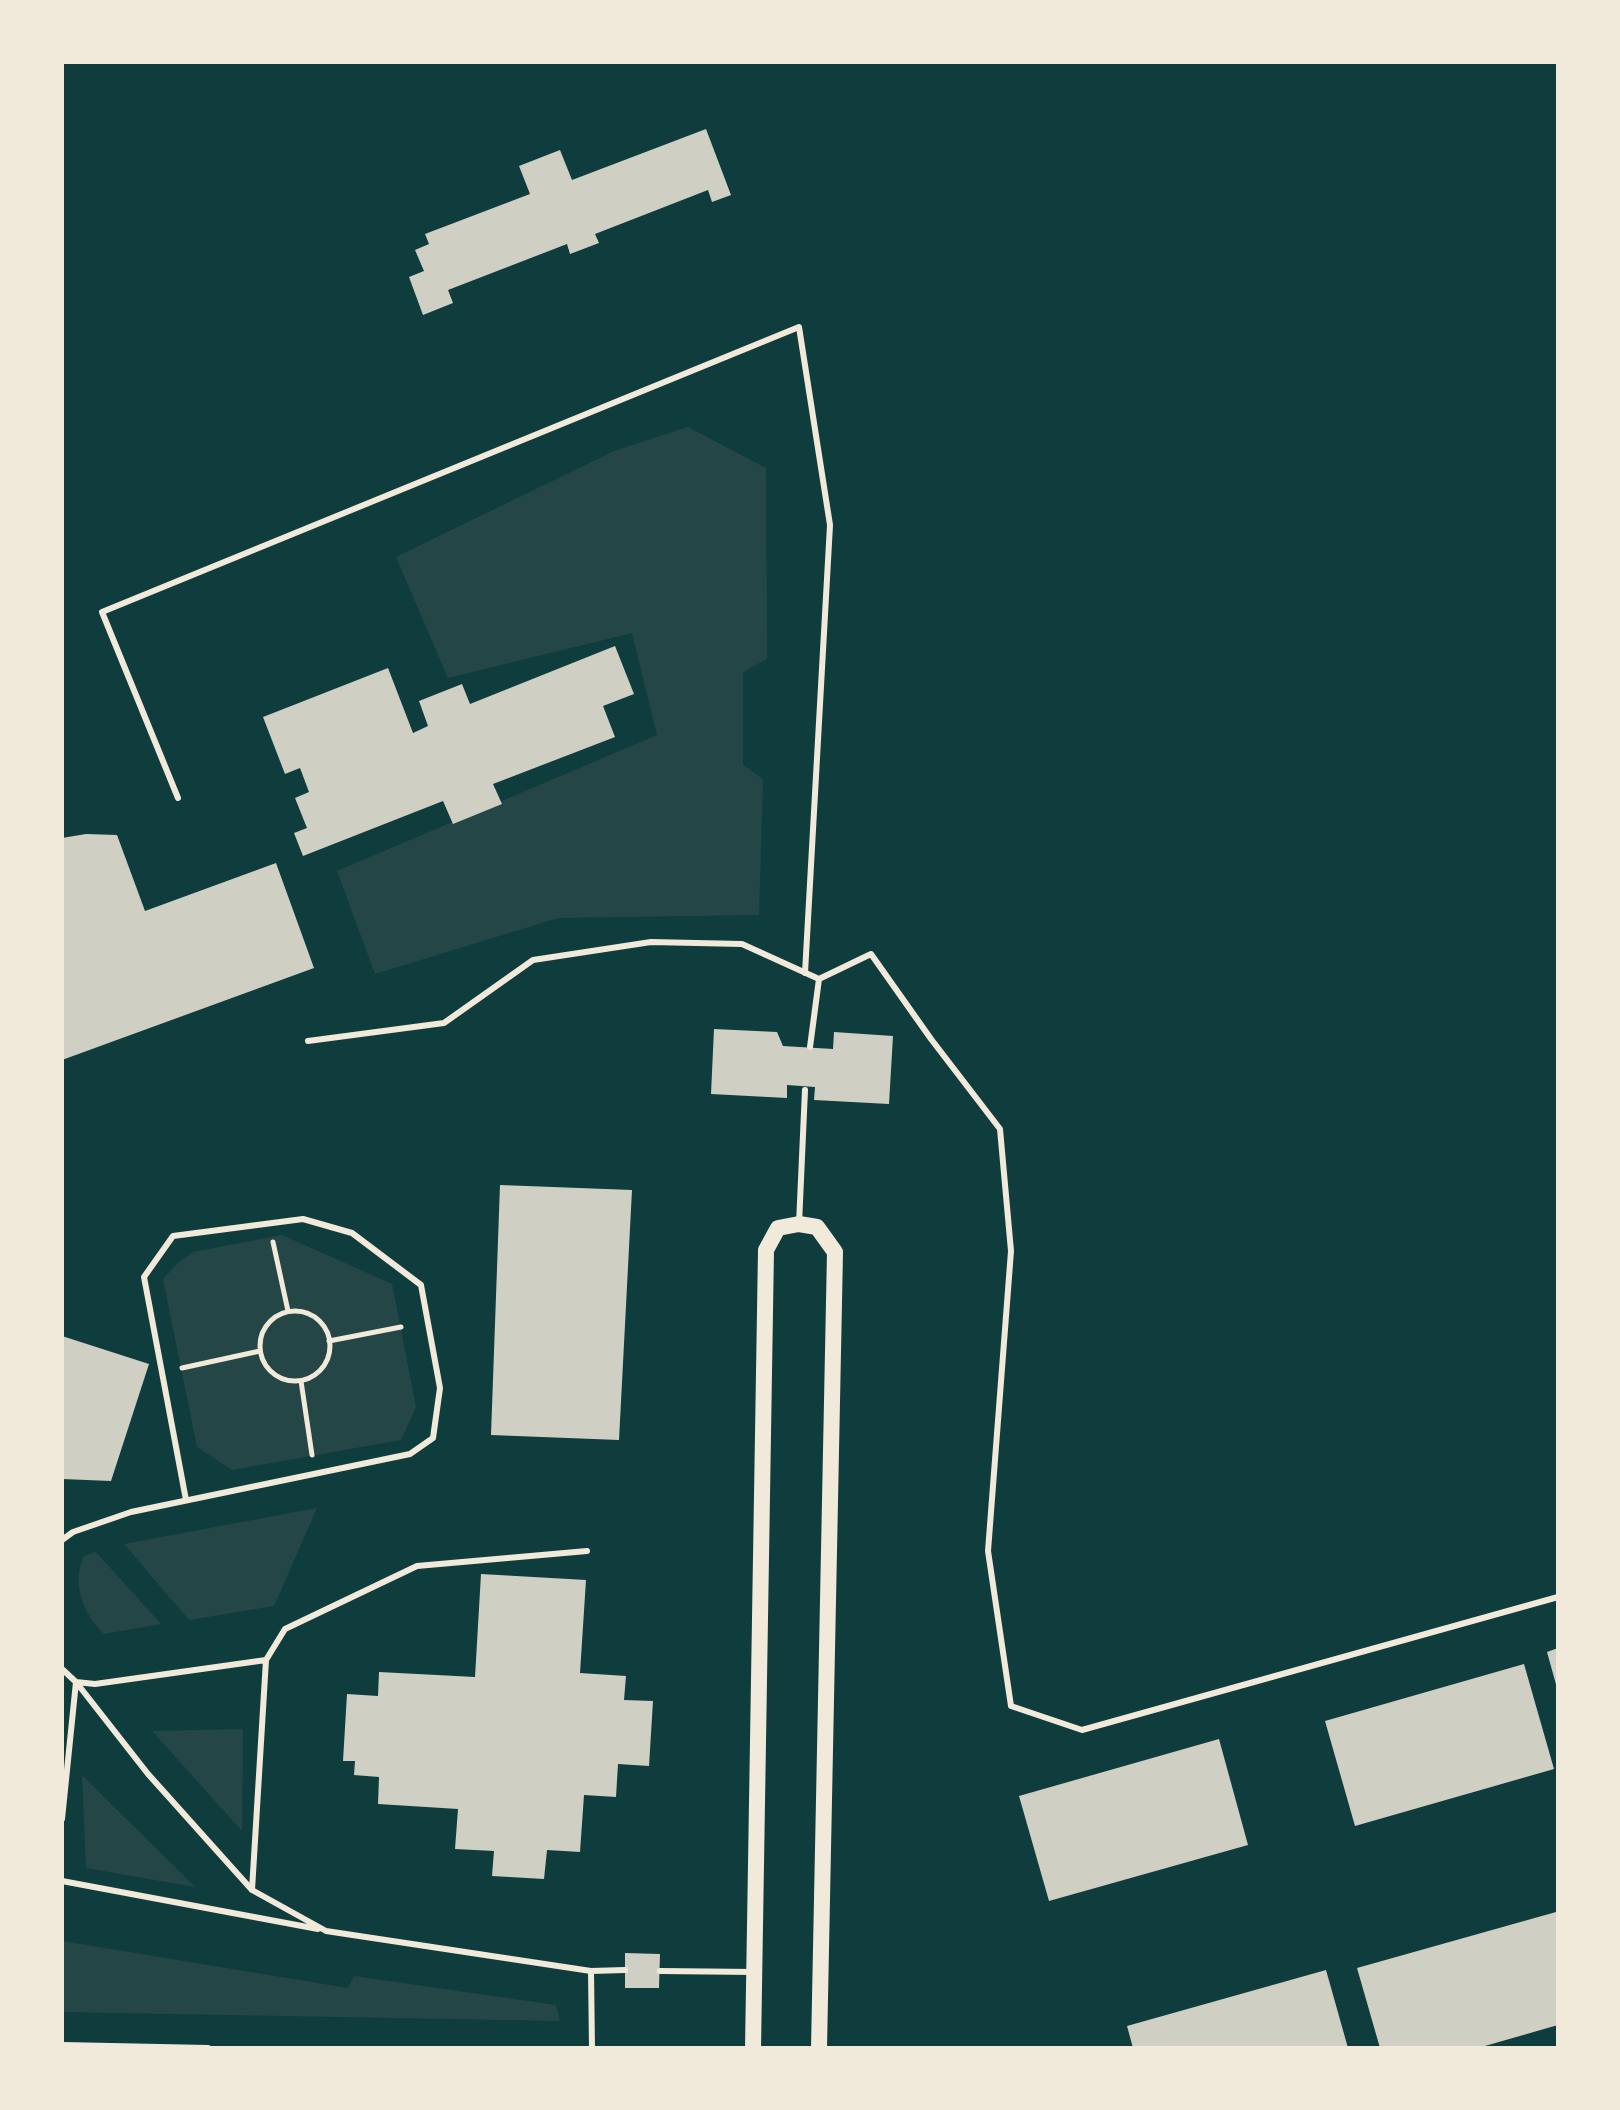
<!DOCTYPE html>
<html>
<head>
<meta charset="utf-8">
<style>
	body { margin:0 }
	#map { position:relative; width:1620px; height:2110px; overflow:hidden; background:#0f3d3e; font-family:"Varela Round",sans-serif }
	canvas { display:block }
	.frame { position:absolute; inset:0; border:64px solid #f1e9da; pointer-events:none }
</style>
</head>
<body>
<div id="map">
<canvas width="1620" height="2110"></canvas>
<div class="frame"></div>
</div>
<script>
const ctx = document.querySelector('canvas').getContext('2d');
ctx.lineJoin = 'round';
function fillPath(path, color) { ctx.fillStyle = color; ctx.fill(path, 'evenodd'); }
function strokePath(path, color, width, dash) { ctx.strokeStyle = color; ctx.lineWidth = width; ctx.lineCap = dash ? 'butt' : 'round'; ctx.setLineDash(dash || []); ctx.stroke(path); }
fillPath(new Path2D(`
	M688,427l78,41 1,191 -24,13v93l20,14 -4,136 -201,3 -183,56 -38,-103 320,-136 -25,-102 -184,45 -52,-121 218,-106z
	M282,1235l110,49 24,123 -15,33 -169,30 -35,-23 -34,-168 14,-15 16,-12z
	M317,1508l-43,98 -85,14 -65,-76z
	M96,1552l65,72 -57,10c-21,-20 -33,-51 -20,-78z
	M243,1729l-1,102 -90,-100z
	M82,1775l113,112 -109,-19z
	M62,1941l286,47 6,-12 202,29 4,16 -498,-9z`), '#244646');
fillPath(new Path2D(`
	M706,129l25,66 -19,7 -4,-12 -113,44 4,9 -29,11 -3,-10 -119,46 5,13 -30,12 -14,-38 15,-6 -9,-21 14,-6 -4,-10 105,-40 -11,-28 41,-16 12,30z
	M615,646l19,48 -31,12 12,31 -122,47 9,20 -49,20 -10,-23 -140,55 -9,-23 13,-5 -12,-30 14,-6 -9,-24 -15,6 -22,-57 125,-49 25,65 15,-7 -9,-25 43,-17 8,20z
	M86,834l31,1 28,76 131,-48 38,105 -252,92v-222z
	M714,1029l63,3 6,14 50,3 1,-17 59,4 -4,68 -75,-4 1,-13 -28,-2v13l-76,-4z
	M500,1185l132,5 -13,250 -128,-5z
	M62,1336l87,28 -38,117 -49,-2z
	M481,1574l105,6 -6,93 46,3 -2,24 29,1 -4,65 -31,-2 -2,33 -32,-2 -4,57 -33,-2 -3,29 -52,-3 2,-25 -39,-2 3,-40 -80,-5 1,-27 -25,-2 1,-14h-12l4,-67 31,2 1,-24 96,5z
	M1558,1648v40h-1l-10,-36z
	M1524,1664l30,105 -199,57 -30,-105z
	M1219,1739l29,106 -199,56 -30,-105z
	M1556,1912l2,113 -80,23h-98l-23,-80z
	M625,1953l35,1 -1,34h-34z
	M1326,1970l22,78h-215l-6,-22z`), '#cfcfc3');
strokePath(new Path2D(`
	M273,1242l15,69
	M260 1346a35 35 0 1 1 70 0a35 35 0 1 1-70 0Z
	M329,1341l72,-14
	M182,1368l78,-17
	M301,1381l11,74`), '#f1e9da', 5);
strokePath(new Path2D(`
	M178,798l-76,-186 697,-285 31,198 -25,448
	M308,1041l136,-18 89,-63 118,-18 91,2 77,35 52,-25 60,85 69,90 11,122 -23,300 23,155 71,24 476,-133
	M810,1047l9,-68
	M799,1224l6,-134
	M62,1540l11,-8 58,-20 279,-58 23,-16 7,-50 -19,-103 -69,-52 -49,-14 -130,17 -29,41 42,223
	M62,1669l14,13 19,2 171,-24
	M76,1682l72,92 104,116 74,41 265,40 34,-1
	M62,1819l14,-137
	M62,1881l256,48
	M252,1890l14,-230 19,-31 132,-63 170,-15
	M591,1971l1,77
	M660,1971l94,1
	M62,2045l146,3`), '#f1e9da', 6);
strokePath(new Path2D(`
	M753,2048l13,-798 12,-22 21,-4 18,3 18,25 -16,796`), '#f1e9da', 16);
</script>
</body>
</html>
